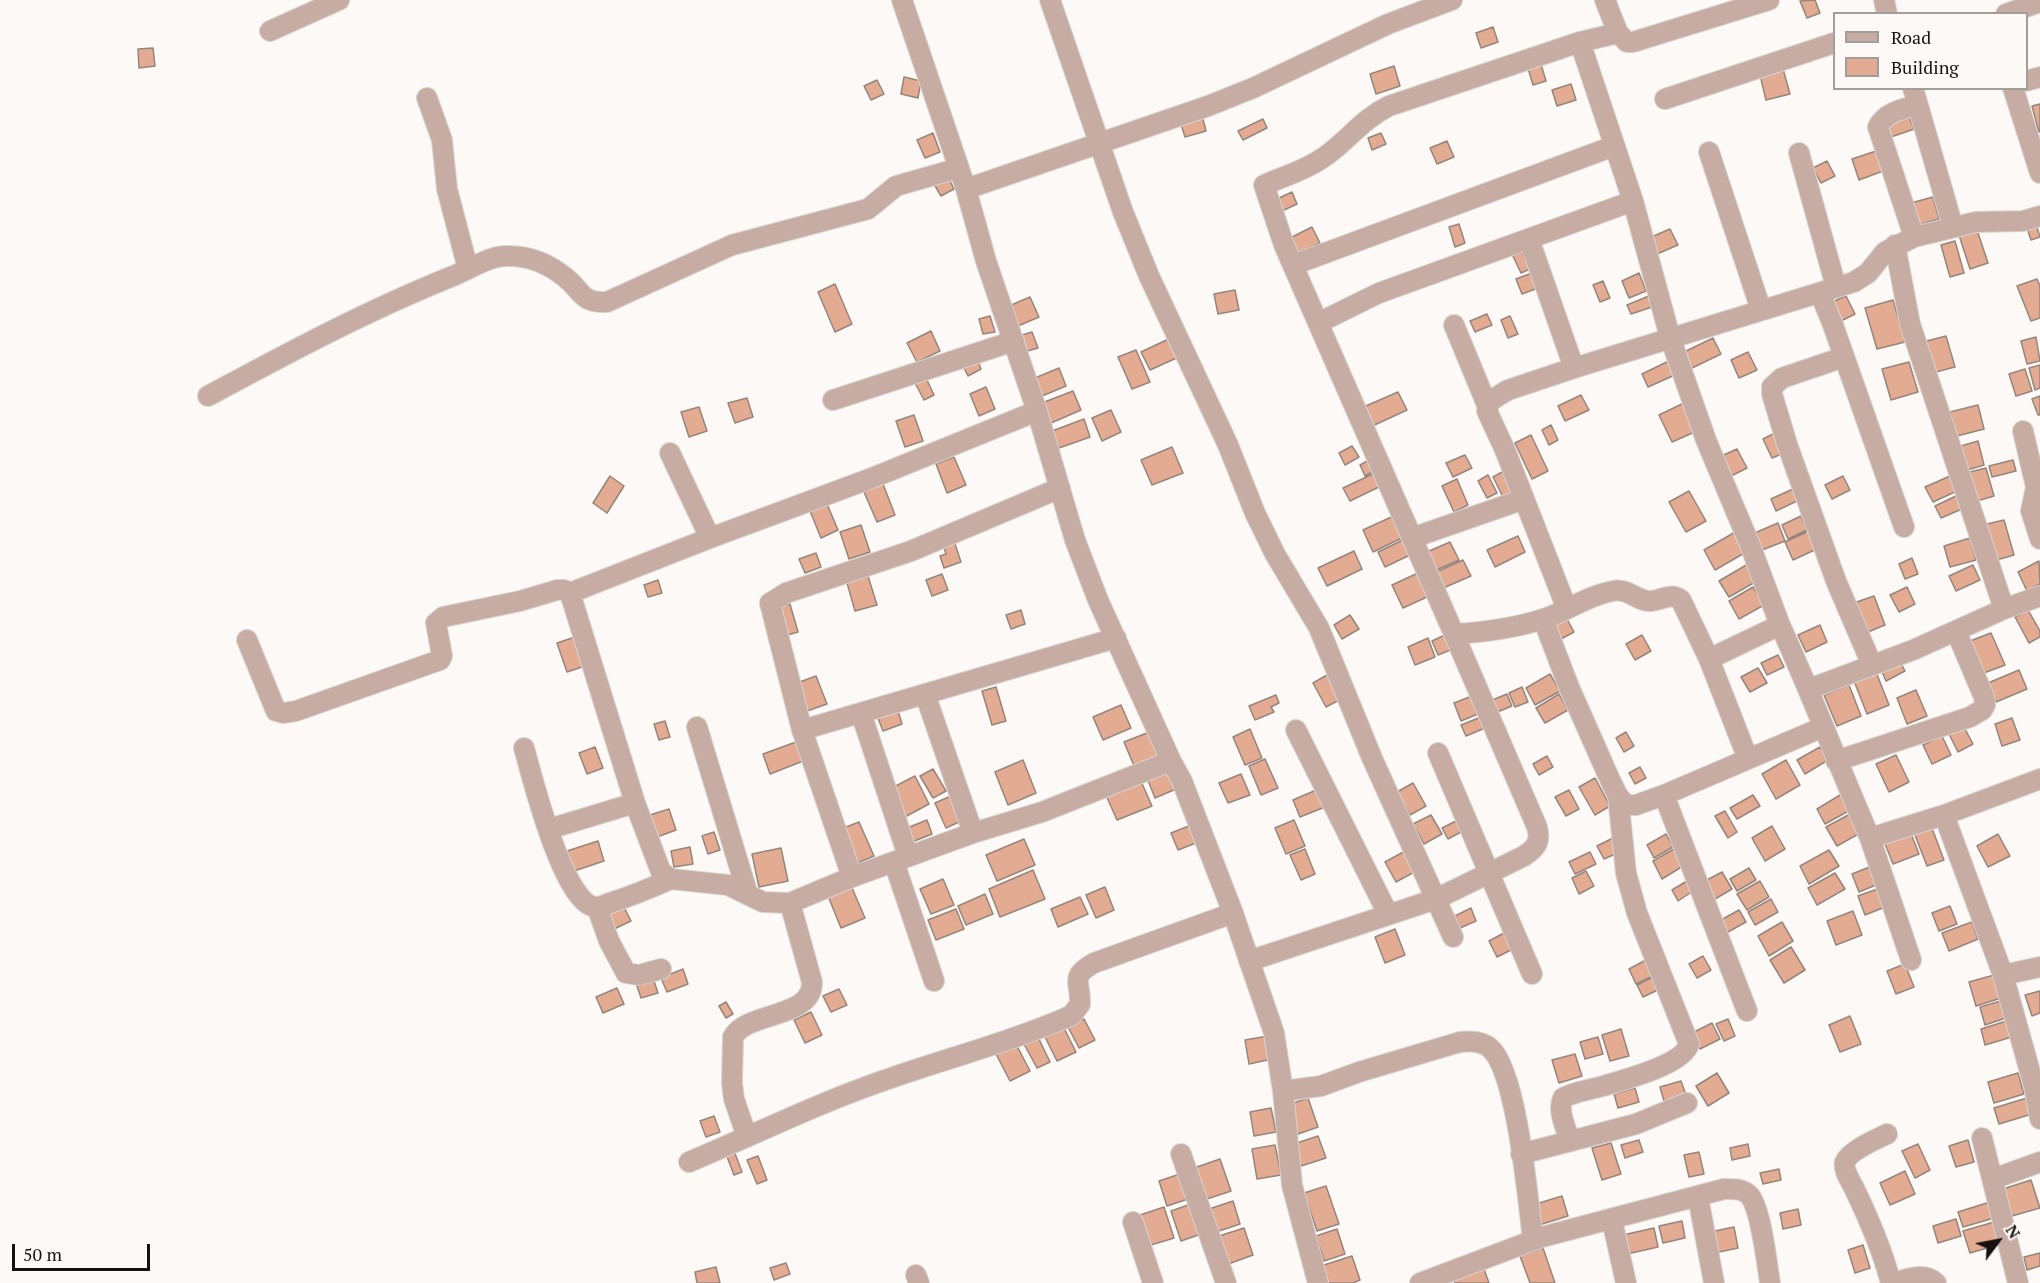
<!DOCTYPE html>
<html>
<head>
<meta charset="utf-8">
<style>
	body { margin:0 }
	#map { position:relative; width:2040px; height:1283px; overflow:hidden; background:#fcf9f6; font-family:"PT Serif",serif }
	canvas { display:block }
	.legend { position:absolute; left:1833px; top:12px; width:195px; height:78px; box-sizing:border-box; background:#fcf9f6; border:2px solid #a19d99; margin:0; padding:8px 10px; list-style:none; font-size:18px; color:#18120e }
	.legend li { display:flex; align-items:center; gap:12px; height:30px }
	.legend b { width:30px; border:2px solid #a19d99 }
	.north { position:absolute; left:1968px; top:1211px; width:60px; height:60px; -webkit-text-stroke:4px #fcf9f6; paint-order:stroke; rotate:58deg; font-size:16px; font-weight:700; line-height:24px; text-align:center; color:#18120e }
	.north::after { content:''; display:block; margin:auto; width:21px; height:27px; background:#18120e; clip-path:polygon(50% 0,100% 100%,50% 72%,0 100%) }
	.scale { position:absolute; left:12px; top:1244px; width:138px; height:27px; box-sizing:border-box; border:3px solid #18120e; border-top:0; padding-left:8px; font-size:18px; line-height:21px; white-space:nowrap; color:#18120e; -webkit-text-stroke:4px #fcf9f6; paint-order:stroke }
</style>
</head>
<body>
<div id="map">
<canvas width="2040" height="1283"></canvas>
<ul class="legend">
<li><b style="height:8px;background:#c7aca3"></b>Road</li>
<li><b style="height:16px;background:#e3ab92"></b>Building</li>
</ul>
<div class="north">N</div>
<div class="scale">50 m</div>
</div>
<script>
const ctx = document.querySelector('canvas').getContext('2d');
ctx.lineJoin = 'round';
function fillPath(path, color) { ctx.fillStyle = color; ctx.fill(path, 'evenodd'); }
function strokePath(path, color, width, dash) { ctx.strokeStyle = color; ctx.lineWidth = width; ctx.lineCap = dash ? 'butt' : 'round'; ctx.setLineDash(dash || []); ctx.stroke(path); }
const building = new Path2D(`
	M1815,0l5,13 -13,5 -7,-17z
	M1493,27l5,15 -17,6 -5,-15z
	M153,48l2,18 -16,2 -1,-19z
	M1540,61l6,20 -13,4 -6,-20z
	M1394,66l6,20 -24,8 -6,-20z
	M1783,69l7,25 -24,6 -6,-25z
	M904,77l17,4 -3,17 -17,-4z
	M877,80l7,14 -13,6 -7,-14z
	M1571,84l5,16 -19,6 -5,-16z
	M2040,104v28h-1l-7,-26z
	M1908,114l6,15 -23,8 -5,-14z
	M1202,115l4,16 -21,6 -5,-16z
	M1263,119l4,9 -24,12 -5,-9z
	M933,133l7,19 -15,6 -8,-18z
	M1381,133l5,11 -14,6 -4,-12z
	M1447,141l7,16 -17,7 -7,-16z
	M1876,151l7,20 -24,9 -7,-21z
	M1827,161l8,15 -14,7 -8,-15z
	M948,177l6,12 -13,7 -7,-12z
	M1292,192l5,12 -17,8 -5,-12z
	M1933,197l6,22 -21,6 -7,-22z
	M2035,221l5,16 -9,3 -5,-15z
	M1459,224l6,19 -10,4 -6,-20z
	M1312,227l8,16 -22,11 -8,-16z
	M1670,229l8,16 -21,9 -8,-16z
	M1977,230l11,33 -18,6 -11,-34z
	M1955,241l9,32 -14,4 -9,-32z
	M1520,248l10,21 -9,4 -10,-21z
	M1532,273l6,15 -16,6 -6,-15z
	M1639,273l7,18 -17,7 -7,-17z
	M2037,279l3,7v32l-9,3 -14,-35z
	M1603,281l7,17 -10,4 -7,-17z
	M835,284l17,40 -17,8 -17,-40z
	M1235,290l4,20 -21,4 -4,-20z
	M1649,296l3,11 -21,7 -4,-9z
	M1846,296l9,18 -14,7 -9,-19z
	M1030,297l9,20 -21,9 -9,-20z
	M1893,300l12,42 -28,7 -12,-41z
	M1487,314l5,11 -17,7 -5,-11z
	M990,316l5,16 -12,2 -4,-15z
	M1510,316l8,18 -10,4 -7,-18z
	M931,331l9,20 -23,11 -10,-19z
	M1032,332l6,16 -14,4 -5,-16z
	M1946,336l9,31 -27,7 -9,-31z
	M1173,337l8,19 -31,14 -9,-18z
	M2036,337l4,24 -13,3 -6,-23z
	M1713,338l8,16 -31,15 -8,-16z
	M1136,350l14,32 -18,7 -14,-32z
	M1748,352l9,18 -18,8 -8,-18z
	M977,359l4,10 -13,7 -5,-10z
	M1671,360l6,14 -29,13 -6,-13z
	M1909,362l9,30 -27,8 -9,-31z
	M2040,365v23l-5,2 -6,-22z
	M1059,368l7,18 -24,10 -7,-18z
	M2025,369l7,22 -16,5 -7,-22z
	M926,378l8,17 -10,5 -9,-17z
	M986,387l9,22 -16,7 -9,-22z
	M1073,391l8,19 -30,13 -9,-20z
	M1398,392l9,18 -39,18 -9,-19z
	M1581,395l8,15 -24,11 -7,-15z
	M2040,396v19h-2l-6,-16z
	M747,398l6,19 -18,6 -7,-20z
	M1684,403l13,28 -25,11 -13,-27z
	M1978,405l6,24 -27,7 -7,-24z
	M699,407l8,24 -18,6 -8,-25z
	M1111,410l10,22 -19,9 -10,-23z
	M914,415l9,26 -18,6 -9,-26z
	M1084,419l6,18 -31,11 -7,-17z
	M1551,425l7,15 -9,5 -7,-15z
	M1775,433l9,20 -12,5 -9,-19z
	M1531,435l17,36 -16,8 -17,-36z
	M1978,441l6,24 -23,7 -7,-24z
	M1352,446l7,11 -14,8 -6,-12z
	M1172,447l11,26 -31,12 -11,-25z
	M1737,449l10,19 -20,10 -10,-20z
	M1465,455l7,13 -19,9 -7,-14z
	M954,457l12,28 -19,8 -11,-29z
	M1369,460l5,11 -9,5 -5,-11z
	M2013,460l3,11 -24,6 -3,-11z
	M1986,468l8,28 -24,7 -8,-29z
	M1504,471l11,23 -11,5 -11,-22z
	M1377,472l6,13 -33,16 -7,-13z
	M1488,475l9,18 -10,5 -9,-17z
	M610,476l14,10 -17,27 -14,-10z
	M1843,476l7,14 -18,9 -7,-14z
	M1950,476l7,15 -24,11 -8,-15z
	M1457,479l11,26 -14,7 -12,-26z
	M883,484l12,31 -18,7 -13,-30z
	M1793,489l6,11 -23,11 -5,-12z
	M1689,491l17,30 -20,11 -17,-30z
	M1956,496l6,13 -21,9 -6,-12z
	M827,504l11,26 -17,8 -11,-27z
	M1398,514l10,21 -35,17 -10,-22z
	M1801,516l6,14 -19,9 -6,-14z
	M2004,520l10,35 -21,6 -10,-36z
	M1778,523l7,18 -28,11 -7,-17z
	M861,525l9,27 -21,7 -9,-27z
	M1811,530l8,18 -26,12 -8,-18z
	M1737,531l11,20 -33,19 -11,-20z
	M1518,536l7,16 -30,15 -8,-17z
	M1407,538l7,15 -29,14 -7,-15z
	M1970,538l6,22 -26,7 -6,-21z
	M954,541l7,21 -17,6 -4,-12 6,-2 -3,-10z
	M1450,542l9,18 -23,10 -9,-18z
	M1354,551l8,18 -35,17 -9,-18z
	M816,553l5,14 -16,6 -6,-14z
	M1912,558l6,16 -13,5 -6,-15z
	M1463,560l8,16 -30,13 -7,-16z
	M2039,561l1,23 -13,7 -9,-19z
	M1748,564l9,17 -28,16 -10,-16z
	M1973,565l7,15 -24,11 -7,-15z
	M1418,573l11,23 -26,12 -11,-23z
	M942,574l6,16 -16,6 -6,-16z
	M868,576l9,29 -22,6 -8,-28z
	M658,580l4,13 -14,4 -4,-12z
	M1753,587l11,18 -25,14 -10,-18z
	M1907,587l8,17 -16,8 -9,-17z
	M1874,596l11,29 -22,9 -12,-30z
	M790,604l8,28 -14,4 -8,-28z
	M1021,610l4,14 -14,5 -5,-14z
	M2028,610l12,21v6l-11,6 -14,-26z
	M1350,615l9,14 -17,10 -8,-14z
	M1567,619l7,13 -15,8 -7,-13z
	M1820,625l7,17 -21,10 -8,-17z
	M1991,633l14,32 -21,8 -14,-32z
	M1447,634l6,15 -15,6 -6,-14z
	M1642,635l9,16 -16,9 -9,-16z
	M575,637l10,29 -18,6 -10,-29z
	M1428,638l7,19 -20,8 -7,-18z
	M1778,655l6,12 -17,8 -6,-12z
	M1898,658l7,13 -19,10 -6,-14z
	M1758,668l9,15 -17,9 -9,-15z
	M2019,670l8,19 -31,13 -8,-19z
	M1876,672l13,33 -22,9 -13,-33z
	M1550,674l10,17 -25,14 -9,-17z
	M1327,675l14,24 -15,8 -13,-24z
	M816,676l11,28 -20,7 -10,-28z
	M1849,685l12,31 -24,10 -13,-31z
	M996,687l10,34 -14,4 -10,-34z
	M1522,687l6,15 -13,5 -6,-14z
	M1916,690l11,26 -20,8 -10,-26z
	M1507,694l5,12 -17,7 -5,-12z
	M1559,694l9,16 -23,13 -9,-15z
	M1276,695l3,8 -8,4 3,5 -19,8 -6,-14z
	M1472,696l8,17 -19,8 -7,-18z
	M1121,705l10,23 -28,12 -10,-23z
	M898,711l4,13 -19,7 -5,-13z
	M1481,717l4,11 -19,8 -5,-11z
	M2012,718l8,22 -18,6 -7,-22z
	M665,721l5,16 -11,3 -5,-16z
	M1964,727l9,17 -15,8 -9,-18z
	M1250,729l12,29 -17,7 -12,-28z
	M1152,731l10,26 -27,11 -11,-26z
	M1626,732l8,14 -10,6 -8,-14z
	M1942,736l9,19 -19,9 -9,-19z
	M796,742l7,19 -33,13 -7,-20z
	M595,747l8,21 -16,6 -8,-21z
	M1820,747l8,13 -23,14 -8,-14z
	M1896,755l13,27 -20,10 -13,-28z
	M1547,756l6,11 -14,8 -6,-11z
	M1265,759l13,29 -17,7 -12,-29z
	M1023,760l13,33 -28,12 -13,-33z
	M1786,760l14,25 -24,14 -14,-25z
	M1640,767l6,11 -11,6 -6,-11z
	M933,769l13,22 -13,7 -13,-22z
	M1168,769l8,20 -21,9 -8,-20z
	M1241,774l9,21 -22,8 -9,-20z
	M915,776l14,28 -26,14 -15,-28z
	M1595,778l15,28 -15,9 -16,-28z
	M1140,779l12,27 -35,14 -12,-27z
	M1413,783l13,23 -16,9 -13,-23z
	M1323,787l7,18 -30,12 -7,-17z
	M1569,790l10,19 -13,7 -11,-19z
	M1845,792l9,16 -29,16 -8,-15z
	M1753,795l7,11 -23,13 -7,-11z
	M951,796l10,25 -15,7 -11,-25z
	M669,809l7,21 -19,7 -7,-22z
	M1725,811l12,21 -9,6 -13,-22z
	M1852,813l10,19 -25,14 -11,-19z
	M1431,815l11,19 -18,10 -11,-20z
	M927,820l5,14 -20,8 -5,-14z
	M1294,820l11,26 -19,8 -11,-26z
	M1456,821l5,11 -13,7 -6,-11z
	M859,822l15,34 -19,8 -14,-35z
	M1930,823l14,37 -17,6 -14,-36z
	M1194,824l7,17 -23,9 -7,-17z
	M1772,826l13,23 -20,12 -13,-23z
	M1910,831l9,23 -26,10 -9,-23z
	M714,832l6,18 -12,4 -6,-18z
	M1666,834l7,13 -19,11 -7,-13z
	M1998,834l12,22 -22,11 -11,-21z
	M1613,838l7,14 -16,7 -7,-13z
	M1024,839l11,26 -38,16 -11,-26z
	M598,841l6,20 -30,10 -7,-20z
	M690,847l3,17 -19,3 -3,-16z
	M781,848l7,33 -29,6 -7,-33z
	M1305,849l10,25 -14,6 -11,-25z
	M1674,849l9,17 -21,13 -9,-18z
	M1407,850l11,20 -22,12 -11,-20z
	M1829,850l10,16 -30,18 -9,-18z
	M1590,852l6,12 -21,10 -6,-12z
	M1877,864l6,18 -24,10 -7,-18z
	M1749,868l7,12 -19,11 -7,-12z
	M1033,870l12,29 -45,18 -11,-28z
	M1586,871l8,15 -15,8 -7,-16z
	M1722,872l10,17 -17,10 -10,-18z
	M1835,873l10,16 -28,16 -9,-17z
	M943,879l11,26 -23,9 -11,-25z
	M849,881l16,37 -24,10 -15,-37z
	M1687,881l6,10 -15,10 -6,-11z
	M1760,881l9,16 -22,13 -10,-16z
	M1105,887l9,23 -18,8 -10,-23z
	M1883,887l7,18 -25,10 -7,-19z
	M985,894l8,20 -27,11 -8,-19z
	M1080,897l8,17 -30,13 -7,-18z
	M1771,899l7,13 -23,13 -7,-13z
	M1950,906l7,18 -18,7 -7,-18z
	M624,907l7,14 -19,9 -7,-15z
	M1471,908l5,13 -16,7 -5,-12z
	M956,909l8,20 -28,11 -8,-20z
	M1739,910l7,12 -18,10 -7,-12z
	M1853,911l9,24 -26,10 -9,-24z
	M1782,922l11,19 -24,15 -11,-20z
	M1972,922l6,17 -29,12 -7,-18z
	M1395,929l10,26 -20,8 -10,-26z
	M1504,933l9,16 -16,8 -8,-16z
	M1791,947l14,23 -21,13 -14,-23z
	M1703,956l8,14 -14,8 -8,-14z
	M1648,959l7,16 -19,9 -7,-15z
	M1905,964l9,23 -18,7 -9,-23z
	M683,969l5,15 -21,8 -6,-14z
	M1994,975l7,23 -25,8 -7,-24z
	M1655,976l7,12 -19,9 -6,-12z
	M654,981l4,12 -17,5 -4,-12z
	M617,988l7,16 -21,9 -7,-16z
	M839,989l8,16 -16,7 -8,-16z
	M2040,991v22l-8,3 -7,-21z
	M2004,1000l5,17 -24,8 -5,-18z
	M726,1002l7,12 -7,4 -7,-12z
	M811,1012l11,23 -17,8 -11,-23z
	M1850,1016l11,28 -21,8 -11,-27z
	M1084,1019l11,21 -16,8 -11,-21z
	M1728,1019l7,17 -11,5 -8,-17z
	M2010,1020l5,16 -30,9 -4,-16z
	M1712,1023l8,16 -20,10 -8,-16z
	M1063,1026l13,26 -19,9 -13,-26z
	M1621,1029l8,27 -19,5 -8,-26z
	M1268,1036l4,23 -23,5 -4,-24z
	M1038,1037l12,25 -13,6 -13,-24z
	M1598,1037l5,17 -18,5 -5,-17z
	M1016,1044l14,27 -20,10 -14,-27z
	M1575,1054l7,22 -23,7 -7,-23z
	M1717,1073l12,20 -21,13 -12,-20z
	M2018,1073l6,21 -30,9 -6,-21z
	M1681,1081l5,14 -22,6 -4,-14z
	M1635,1088l4,14 -21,6 -4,-14z
	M1308,1098l10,29 -20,7 -10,-29z
	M2027,1098l5,16 -33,10 -5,-16z
	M1271,1108l5,24 -22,4 -4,-24z
	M714,1116l6,16 -14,5 -6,-16z
	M1318,1136l8,22 -25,8 -7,-22z
	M1639,1140l4,12 -18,6 -4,-13z
	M1968,1140l6,22 -18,5 -7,-21z
	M1611,1143l10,31 -19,6 -10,-32z
	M1748,1144l2,12 -18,4 -2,-12z
	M1918,1144l12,26 -15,8 -13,-27z
	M1275,1145l6,30 -24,4 -5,-30z
	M734,1151l8,21 -8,3 -8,-21z
	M1699,1152l5,22 -15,3 -5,-22z
	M758,1156l9,24 -10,4 -10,-24z
	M1220,1159l11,32 -27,9 -10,-32z
	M1779,1169l2,11 -18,4 -3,-11z
	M1905,1171l10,23 -25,11 -10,-22z
	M1180,1174l8,25 -21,7 -8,-25z
	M2031,1180l9,28 -28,8 -9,-27z
	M1326,1186l13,38 -22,7 -13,-38z
	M1562,1196l6,20 -29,9 -6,-20z
	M1233,1201l7,23 -24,8 -7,-23z
	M1990,1202l4,16 -31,9 -5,-15z
	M1191,1204l10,30 -20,7 -10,-30z
	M1164,1207l10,31 -23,7 -11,-30z
	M1798,1209l3,16 -18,4 -3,-16z
	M1956,1219l5,17 -23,7 -5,-17z
	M1682,1221l3,17 -22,5 -4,-17z
	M1994,1222l7,22 -31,9 -7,-22z
	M1734,1227l4,21 -24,5 -4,-21z
	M1244,1228l9,27 -30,11 -10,-28z
	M1654,1228l4,19 -31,7 -4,-19z
	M1337,1229l8,25 -21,7 -8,-25z
	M1863,1245l7,23 -15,5 -7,-23z
	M1543,1248l12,35h-25l-10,-27z
	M2040,1253v13l-13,4 -3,-13z
	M1352,1256l8,24 -7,3h-26l-6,-17z
	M786,1263l4,11 -16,6 -4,-12z
	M716,1267l4,16h-23l-2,-11z
	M1484,1269l5,14h-34l-1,-3z`);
fillPath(building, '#e3ab92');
strokePath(building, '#97857c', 1.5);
const street = new Path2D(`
	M902,0l64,189 20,72 51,150 38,129 23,60 73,161 11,20 51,132 41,120 9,58 9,94 26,98
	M1050,0l73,212 26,64 79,169 27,68 20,41 44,74 53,130 81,179
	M1605,0l13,33 9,9h6l136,-42
	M1884,0l3,14
	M2006,14l34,-12
	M270,31l69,-31
	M2026,81l14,-4
	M1913,88l40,139
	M2013,88l27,85
	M427,98l15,42 5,49 21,80
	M1665,99l169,-56
	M1709,152l52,158
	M1799,153l37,134
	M966,189l242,-83 45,-18 135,-64 64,-24
	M1914,237l-36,-110c7,-15 25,-18 39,-22
	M1529,239l45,129
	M1895,245l15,79 94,285
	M1293,265l321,-119
	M1820,293l13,32 71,202
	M1318,323l61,-30 254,-92
	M1454,325l33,80
	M1844,357l-62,21 -10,9v7l15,50 49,137 36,84
	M208,396c80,-43 160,-86 245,-120 17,-7 37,-21 56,-20 22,0 40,8 57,22 17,14 15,25 41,24l125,-57 136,-36 28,-23 63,-18
	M833,400l181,-59
	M2023,431l13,56 -5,24 9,28
	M670,453l40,85
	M1412,538l112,-39
	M570,593l65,210 26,69 10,7 57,6 35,17 27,1 62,-26 121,-44 69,-21 129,-51
	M1567,609l-62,-159 -18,-39 3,-10 18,-11 66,-22 280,-86 14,-9 17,-21 29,-15 62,-15 47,-1 17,-5
	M1543,619l26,68 42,95 7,14 8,9h10l28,-10 159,-68
	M1780,625c32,70 59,142 90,213l74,-23 96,-36
	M1454,634l-170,-389 -20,-60c21,-9 44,-16 63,-30 22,-16 37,-37 62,-49l191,-64 38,-9
	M247,640l29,71 7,2 13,-2 144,-51 2,-4 -6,-33 7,-6 77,-16 37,-11h7l6,3 140,-55 162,-60 165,-67
	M1709,659l39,100
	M1809,689l104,-39 91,-41 36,-13
	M925,694l48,139
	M861,713l47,143
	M697,727l51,168
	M802,730l314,-92
	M1296,730l92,184
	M524,748c8,28 40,160 73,159 4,0 9,-3 13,-4 21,-7 41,-15 61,-24
	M1438,753l94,221
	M1836,761l134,-44 12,-7 3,-5 -1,-8 -28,-66
	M1664,795l83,216
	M1944,815l59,160 37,-8
	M549,829l86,-26
	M1870,838l41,122
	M894,862l40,119
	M852,877l-50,-147 -32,-127 16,-10 125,-42 149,-63
	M597,907l12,34 17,32 13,2 22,-6
	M1249,961l187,-62 88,-43c12,-8 17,-14 13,-29l-83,-193c33,-2 64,-6 95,-17 21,-8 41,-22 64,-26 17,-3 24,11 38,10 12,-1 20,-9 30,-1l28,59 71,-34 -30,-80 -44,-105 -36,-103 -37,-136 -53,-159
	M2003,975l31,111 6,33
	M1283,1091l38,-5 38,-14 101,-30c10,-1 22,-1 30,6 27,23 38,153 43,192
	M1887,1134c-10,5 -38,17 -42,28 -2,8 5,18 9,26 15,31 28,61 37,95 15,-3 33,-12 45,0
	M747,1137l-13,-38 -2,-16 1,-46c14,-26 80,-18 79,-55l-22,-79
	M1982,1138l36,145
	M1570,1141c-4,-13 -13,-30 -7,-43 12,-7 27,-8 40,-12 20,-6 80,-21 86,-42l-52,-131 -11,-40 -8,-77
	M1181,1154l45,129
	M1521,1154l115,-30 51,-21
	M689,1162c67,-28 133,-61 202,-84 57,-20 116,-35 172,-59l9,-4 8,-11c1,-22 -11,-27 14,-41l139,-50
	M1993,1179l47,-17
	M1698,1197l16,86
	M1612,1220l14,63
	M1133,1222l20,61
	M916,1275l3,8
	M1420,1283l122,-46 182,-48c9,0 19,-1 26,7 11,14 17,68 20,87`);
strokePath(street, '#d8d4d1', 22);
strokePath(street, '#c7aca3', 20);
</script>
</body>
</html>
